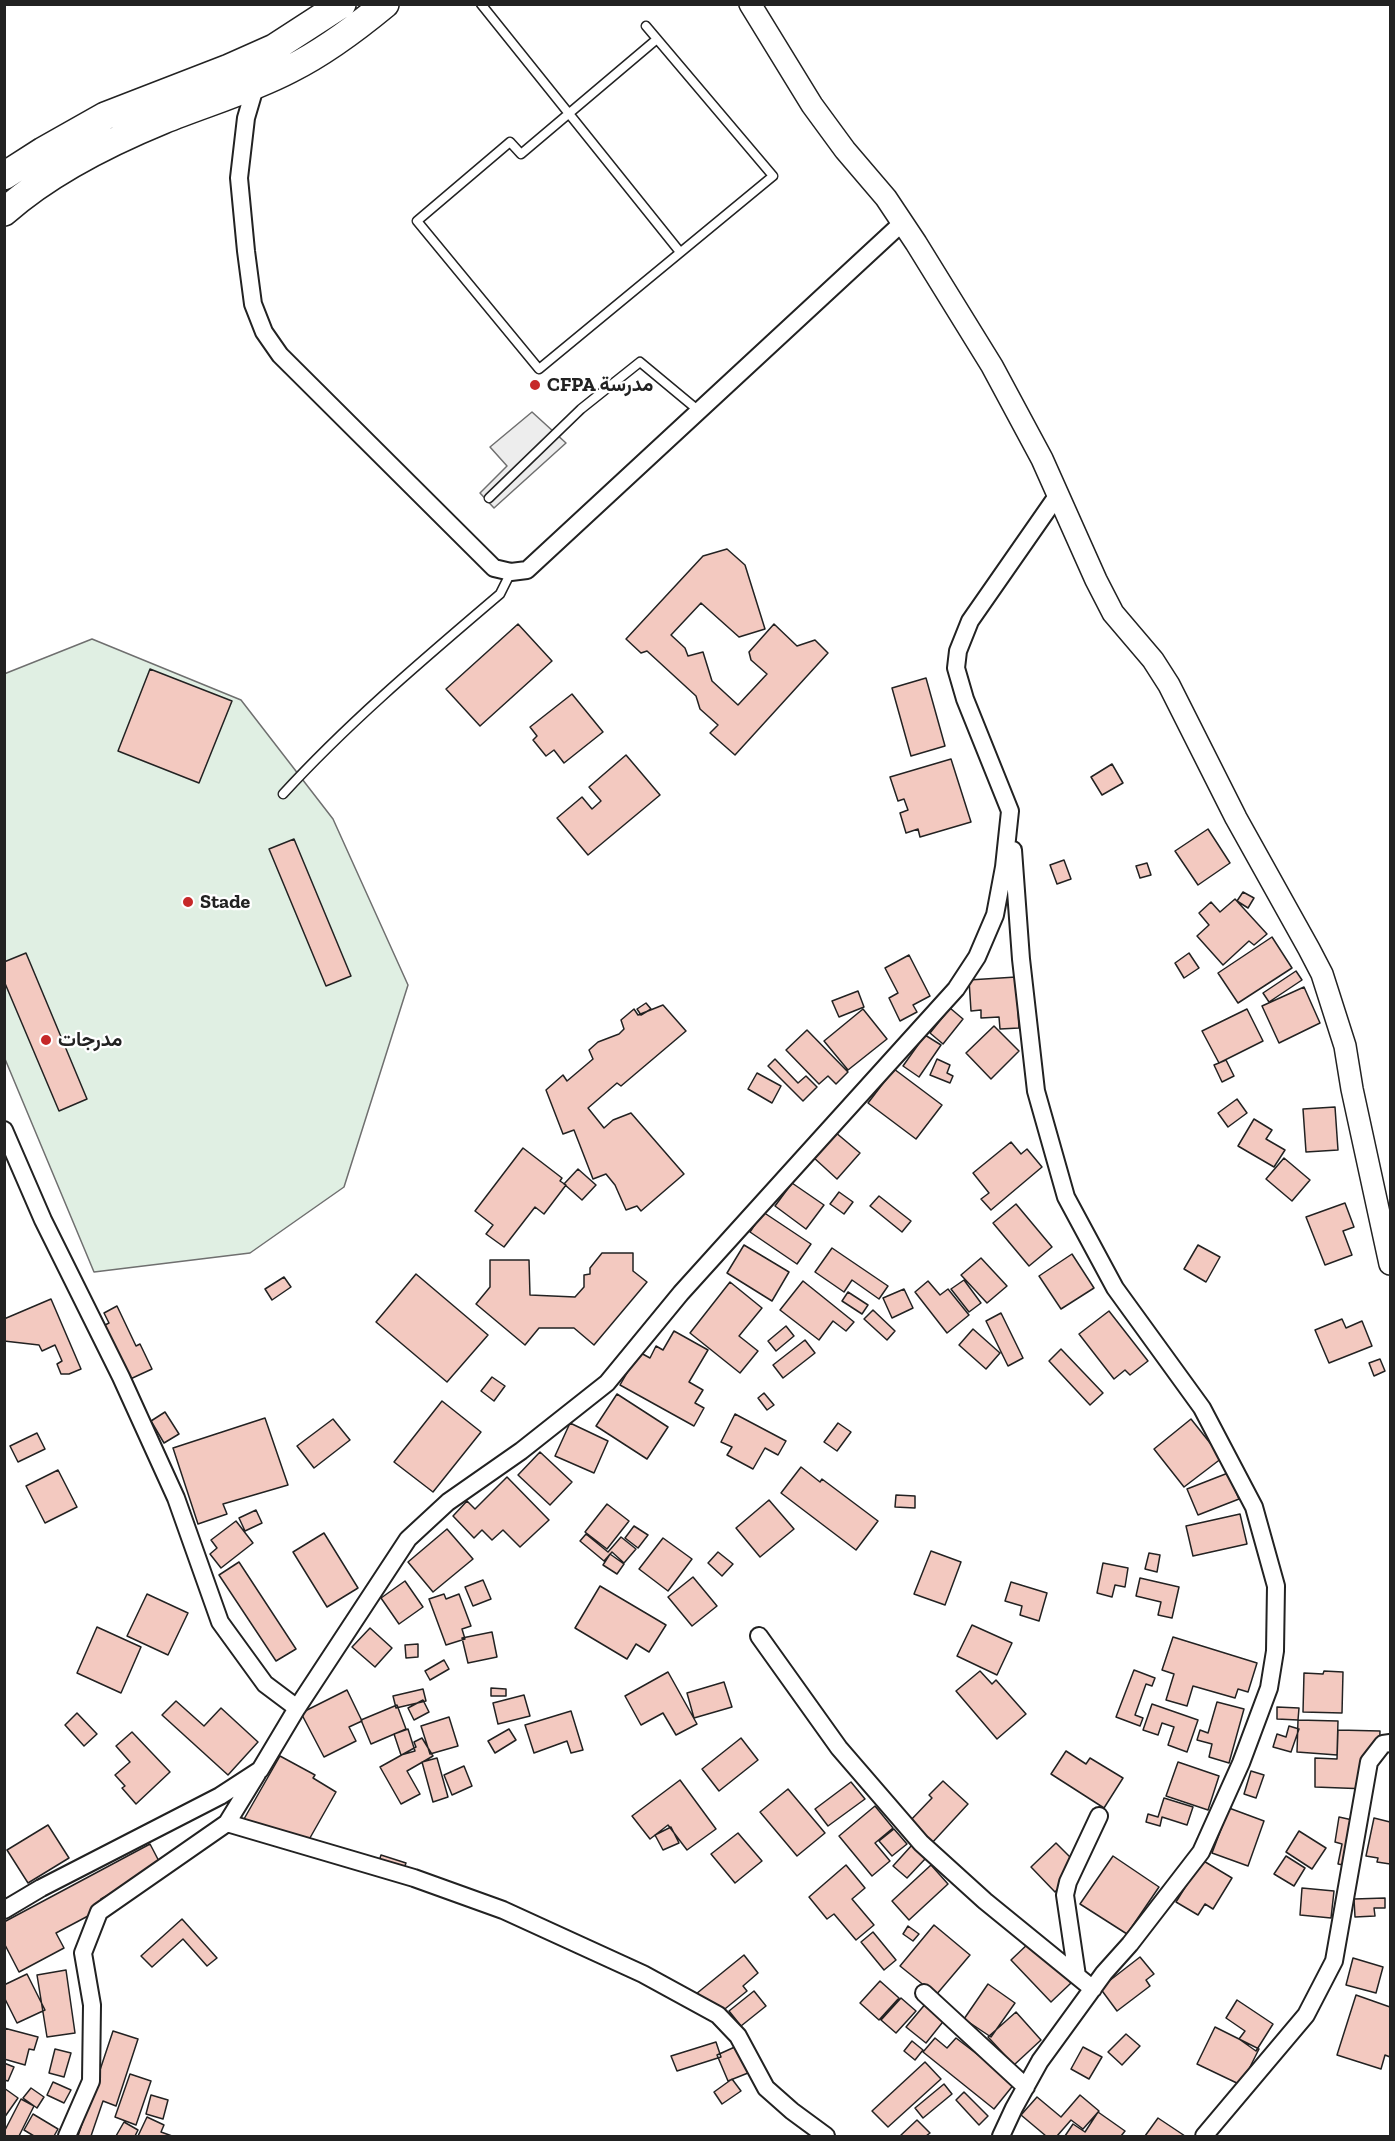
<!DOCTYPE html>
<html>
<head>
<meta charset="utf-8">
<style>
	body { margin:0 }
	#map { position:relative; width:1395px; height:2141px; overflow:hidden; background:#fff; font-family:"Zilla Slab",serif }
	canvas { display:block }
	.frame { position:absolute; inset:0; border:6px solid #222; pointer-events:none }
</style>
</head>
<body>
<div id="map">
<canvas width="1395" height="2141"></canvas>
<div class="frame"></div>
</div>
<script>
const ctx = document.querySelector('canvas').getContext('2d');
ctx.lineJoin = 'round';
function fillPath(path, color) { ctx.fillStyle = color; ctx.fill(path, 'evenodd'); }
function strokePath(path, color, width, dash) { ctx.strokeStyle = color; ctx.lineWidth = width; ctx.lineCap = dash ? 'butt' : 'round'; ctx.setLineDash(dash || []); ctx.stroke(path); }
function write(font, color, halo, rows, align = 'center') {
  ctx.font = font + ' "Zilla Slab",Vazirmatn,serif'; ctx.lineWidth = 4.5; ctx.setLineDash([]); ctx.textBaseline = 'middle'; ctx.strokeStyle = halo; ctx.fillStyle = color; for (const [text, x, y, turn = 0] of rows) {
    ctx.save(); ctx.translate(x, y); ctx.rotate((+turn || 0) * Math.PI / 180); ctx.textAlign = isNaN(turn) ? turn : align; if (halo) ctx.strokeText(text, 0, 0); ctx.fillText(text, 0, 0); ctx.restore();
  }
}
const green = new Path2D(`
	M92,639l149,61 92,119 75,166 -64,202 -94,66 -156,19 -89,-213 -1,-385z`);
fillPath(green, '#e0efe3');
strokePath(green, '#6f6f6f', 1.5);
const parking = new Path2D(`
	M532,412l34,31 -72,65 -14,-15 27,-27 -17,-19z`);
fillPath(parking, '#ededed');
strokePath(parking, '#6f6f6f', 1.5);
const building = new Path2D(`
	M727,549l18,16 20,64 -26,8 -38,-34 -30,32 14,13 3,8 15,-4 9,29 26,24 29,-31 -16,-14 -2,-8 25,-28 23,22 18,-6 13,13 -93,102 -25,-22 8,-8 -18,-16 -4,-13 -49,-45 -6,2 -15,-14 77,-83z
	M518,624l34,37 -72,65 -34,-37z
	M150,669l82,32 -33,82 -81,-32z
	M926,678l19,68 -34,10 -19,-68z
	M572,694l31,38 -39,31 -10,-13 -8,6 -13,-16 4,-4 -7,-9z
	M626,755l34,40 -72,60 -31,-37 25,-21 10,12 9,-8 -12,-14z
	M951,759l20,63 -51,15 -2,-8 -12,4 -6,-20 8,-3 -4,-11 -6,2 -8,-24z
	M1112,764l11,19 -21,12 -11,-18z
	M1208,829l22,34 -32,22 -23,-34z
	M294,839l57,137 -25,10 -57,-137z
	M1064,860l7,19 -14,5 -7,-19z
	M1147,863l4,12 -11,3 -4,-12z
	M1243,892l11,6 -6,10 -11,-7z
	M1235,899l32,35 -13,11 -5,-4 -26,24 -26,-29 12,-11 -10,-12 12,-11 9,10z
	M1272,937l20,31 -54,35 -20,-30z
	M26,953l61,146 -28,12 -55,-130v-19z
	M1189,953l10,15 -15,10 -9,-15z
	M909,955l21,41 -17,9 4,7 -17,9 -11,-23 9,-5 -13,-25z
	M1296,971l6,9 -33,22 -6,-9z
	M1016,977l3,51 -19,1 -1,-12 -18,1v-8l-10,1 -2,-31z
	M1304,987l16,36 -41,20 -17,-37z
	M858,991l6,16 -25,10 -7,-16z
	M646,1003l5,6 -10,6 -4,-6z
	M663,1005l23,26 -65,55 -4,-3 -29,25 16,20 9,-8 18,-7 53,61 -43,37 -4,-5 -11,4 -11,-25 -9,-11 -13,5 -19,-49 -11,4 -17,-44 17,-15 4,6 26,-22 -4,-9 9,-8 21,-8 5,-5 -3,-9 13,-11 4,6z
	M950,1008l13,11 -20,25 -13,-11z
	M863,1009l24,30 -39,31 -24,-29z
	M1247,1009l16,32 -44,22 -17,-32z
	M994,1026l25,25 -28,28 -25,-26z
	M807,1030l41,42 -12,12 -8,-8 -9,8 -33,-34z
	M925,1035l16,10 -22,32 -16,-11z
	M775,1059l23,24 8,-7 11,11 -14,14 -35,-35z
	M937,1059l13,6 -3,8 6,3 -3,7 -20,-8z
	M1226,1060l8,16 -12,6 -8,-17z
	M894,1069l48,36 -26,34 -48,-36z
	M757,1073l24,13 -9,17 -24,-14z
	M1237,1099l10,14 -19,14 -10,-14z
	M1335,1107l3,43 -32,2 -3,-43z
	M1254,1119l18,11 -6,9 19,11 -11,17 -36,-21z
	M835,1132l25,21 -23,26 -24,-22z
	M1011,1142l10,12 6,-5 15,18 -51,43 -10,-11 8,-6 -16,-20z
	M523,1148l39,30 -2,3 6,4 -22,29 -9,-7 -31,40 -18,-13 7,-9 -18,-14z
	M1284,1158l26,22 -18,21 -26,-22z
	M578,1169l18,16 -14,15 -18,-16z
	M792,1183l32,22 -18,24 -31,-23z
	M839,1192l14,10 -9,12 -14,-10z
	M879,1196l32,25 -9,11 -32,-26z
	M1345,1203l9,24 -11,4 9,24 -27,10 -19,-48z
	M1016,1204l36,43 -23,19 -36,-43z
	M763,1212l48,32 -14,20 -47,-32z
	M744,1245l45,27 -17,29 -45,-28z
	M1198,1245l22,12 -14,25 -22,-13z
	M832,1248l56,38 -9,13 -27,-19 -8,12 -29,-20z
	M602,1253h31v18l14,11 -53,63 -20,-17h-35l-14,17 -49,-41 14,-17v-27h39l1,35 45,2 9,-10v-12l6,-1v-6z
	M1072,1254l22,34 -33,21 -22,-33z
	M981,1258l26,28 -20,17 -26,-28z
	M416,1274l72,61 -41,47 -71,-60z
	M284,1277l7,10 -19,13 -7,-11z
	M964,1280l17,23 -12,9 -18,-23z
	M803,1281l51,41 -8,9 -13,-10 -14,19 -39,-30z
	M928,1281l12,14 8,-6 21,26 -22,18 -32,-41z
	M730,1282l32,26 -23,28 19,15 -18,22 -50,-40z
	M904,1289l9,19 -21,10 -9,-20z
	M848,1292l20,13 -6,9 -20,-13z
	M51,1299l30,70 -12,5h-8l-4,-10 5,-3 -7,-16 -13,6 -3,-6 -35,-4v-22z
	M117,1306l19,40 4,-2 12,25 -26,12 -25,-54 8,-4 -5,-10z
	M873,1310l22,21 -8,9 -23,-21z
	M1109,1311l39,50 -18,14 -5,-5 -11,9 -35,-45z
	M1001,1313l22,45 -15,8 -22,-45z
	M1342,1319l4,9 16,-7 10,25 -43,17 -14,-33z
	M786,1326l8,10 -18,15 -8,-10z
	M973,1329l27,24 -14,16 -27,-24z
	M674,1331l34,19 -19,32 14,8 -8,13 9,5 -10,18 -74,-41 19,-33 11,6 6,-12 7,4z
	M805,1340l10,13 -32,25 -10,-13z
	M1061,1349l42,44 -13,12 -41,-44z
	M1380,1359l5,12 -11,5 -5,-13z
	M492,1377l13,9 -11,15 -13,-10z
	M764,1393l10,12 -7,5 -9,-12z
	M617,1394l51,33 -21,32 -51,-33z
	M442,1401l39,31 -48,60 -39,-30z
	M165,1412l14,22 -15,9 -13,-22z
	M735,1414l51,27 -8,14 -13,-7 -12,21 -26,-14 5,-8 -11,-5z
	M265,1418l23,67 -65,19 4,10 -29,10 -25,-76z
	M333,1419l17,21 -36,28 -17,-22z
	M1191,1419l31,39 -38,29 -30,-38z
	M570,1423l38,18 -14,32 -39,-17z
	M838,1423l13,9 -14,19 -13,-9z
	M37,1433l8,16 -27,13 -8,-16z
	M540,1452l32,30 -22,23 -32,-30z
	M801,1467l19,15 2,-3 56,42 -22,29 -75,-57z
	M58,1470l19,37 -32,16 -19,-37z
	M1228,1473l11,26 -41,16 -11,-26z
	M507,1477l42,43 -29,27 -17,-17 -11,10 -10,-10 -8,8 -21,-22 14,-15 8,8z
	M896,1495l19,1v12l-20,-1z
	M769,1500l25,29 -34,28 -24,-29z
	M607,1504l22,17 -22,28 -22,-17z
	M256,1510l6,13 -17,8 -6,-13z
	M1240,1514l7,30 -54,12 -7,-30z
	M236,1521l17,22 -32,25 -11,-14 7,-6 -6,-8z
	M634,1526l14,9 -10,13 -13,-10z
	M447,1529l26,30 -40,33 -25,-30z
	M324,1533l34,55 -31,19 -34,-55z
	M586,1534l22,18 13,-15 15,12 -12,14 -12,-11 -8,9 -24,-20z
	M663,1538l29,21 -24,32 -29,-22z
	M931,1551l30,11 -16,43 -31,-11z
	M718,1552l15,12 -11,12 -14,-13z
	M1149,1553l11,2 -3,17 -12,-3z
	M610,1554l14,10 -7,10 -14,-9z
	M239,1562l57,87 -20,12 -57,-86z
	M1103,1563l25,5 -3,19 -10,-2 -3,12 -15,-4z
	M693,1577l24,29 -25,20 -24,-29z
	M1140,1578l39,9 -7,31 -14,-3 3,-13 -25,-6z
	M483,1580l8,19 -18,7 -8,-19z
	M405,1581l18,26 -24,17 -18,-26z
	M1011,1582l36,11 -8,28 -19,-6 2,-9 -17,-5z
	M600,1586l66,39 -17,27 -13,-8 -9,15 -52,-31z
	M147,1594l41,19 -20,42 -41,-19z
	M444,1594l2,5 13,-5 12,32 -9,3 3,10 -19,6 -17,-46z
	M972,1625l40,18 -15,32 -40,-19z
	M97,1627l44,20 -20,46 -44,-20z
	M370,1628l22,20 -17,19 -23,-20z
	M492,1632l5,25 -29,6 -6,-25z
	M1173,1637l84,26 -9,29 -10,-3 -3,9 -42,-12 -6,20 -21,-6 8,-26 -12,-4z
	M418,1644v13l-12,1 -1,-13z
	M444,1660l5,9 -19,11 -5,-9z
	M1134,1670l21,8 -3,8 -6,-2 -11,31 8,3 -3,8 -24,-9z
	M980,1671l12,13 4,-4 30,34 -29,25 -41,-48z
	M1324,1671l19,1 -1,41 -39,-1 1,-39 19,1z
	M668,1672l29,52 -21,11 -13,-22 -22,12 -16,-29z
	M724,1682l8,25 -38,11 -7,-25z
	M491,1688l15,1v7h-15z
	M423,1689l3,12 -30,7 -3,-12z
	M347,1690l15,31 -13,6 7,14 -32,16 -23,-44z
	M524,1695l6,21 -32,8 -5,-21z
	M423,1700l6,12 -15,8 -6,-12z
	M176,1701l28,25 17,-18 37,34 -30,33 -66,-60z
	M1217,1702l27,7 -15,54 -20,-6 3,-13 -15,-4 3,-10 8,3z
	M1152,1704l46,16 -11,32 -19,-7 6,-18 -12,-4 -4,12 -15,-5z
	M397,1705l9,24 -35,15 -10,-24z
	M1277,1707l22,1 -1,12 -21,-1z
	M571,1711l12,39 -12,3 -4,-12 -33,12 -9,-28z
	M77,1713l20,21 -13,12 -19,-21z
	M449,1717l9,29 -28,8 -9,-28z
	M1298,1720l40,1 -1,34 -40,-3z
	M1289,1726l10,3 -8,23 -18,-5 4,-13 9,3z
	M408,1729l7,22 -14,4 -7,-21z
	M509,1729l7,11 -21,13 -7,-12z
	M1338,1730l42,1 -1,31h-10l-1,27 -53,-2v-29l22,1z
	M132,1732l38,40 -34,32 -14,-16 3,-2 -10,-11 15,-13 -14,-16z
	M422,1738l11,18 -26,15 13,23 -19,10 -21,-37 36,-20 -2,-5z
	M741,1738l17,22 -39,31 -17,-22z
	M1066,1751l20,13 4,-6 33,20 -19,30 -53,-34z
	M280,1756l35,19 -2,3 23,14 -34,60 -58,-33z
	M437,1758l11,39 -15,5 -11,-40z
	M1178,1762l41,14 -11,34 -42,-14z
	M464,1766l8,20 -20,9 -8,-20z
	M1251,1771l13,4 -8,23 -12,-4z
	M680,1780l36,49 -29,21 -19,-25 -18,14 -18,-23z
	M943,1781l25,23 -37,40 -23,-21 24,-25 -3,-3z
	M851,1782l14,17 -37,27 -13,-17z
	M788,1789l37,44 -28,23 -37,-44z
	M1164,1798l29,9 -6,18 -25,-8 -2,9 -14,-4 2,-8 10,3z
	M875,1806l18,22 -18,15 15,18 -18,15 -33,-40z
	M1229,1808l35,13 -16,45 -36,-13z
	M1339,1817l18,4 -8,45 -11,-2 4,-20 -7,-2z
	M1374,1818l16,4v42l-13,-2 1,-4 -12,-2z
	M48,1825l21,33 -41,25 -21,-33z
	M671,1827l8,16 -16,7 -8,-15z
	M894,1829l13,15 -15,12 -13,-15z
	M1299,1831l27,17 -14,21 -26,-17z
	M738,1833l24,28 -27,22 -24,-29z
	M1056,1843l24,24 -25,25 -24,-25z
	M150,1844l12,23 -61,32 4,8 -49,26 8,15 -45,24 -15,-29v-21z
	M912,1845l14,13 -19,20 -14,-12z
	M381,1855l25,8 -5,13 -24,-8z
	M1113,1856l46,31 -32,47 -47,-30z
	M1286,1856l19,12 -11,18 -20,-12z
	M1202,1860l30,18 -19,31 -8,-5 -7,11 -22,-13z
	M846,1865l19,23 -13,11 22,26 -18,15 -22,-26 -7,5 -18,-22z
	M931,1865l17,19 -39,36 -17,-19z
	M1302,1888l32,3 -3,27 -31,-3z
	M1385,1898v10h-11l1,8 -20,1 -1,-18z
	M182,1919l35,39 -10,8 -24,-27 -31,28 -11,-11z
	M934,1925l36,30 -34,40 -36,-29z
	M908,1926l11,8 -6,7 -10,-7z
	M873,1932l23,28 -12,10 -23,-28z
	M1031,1941l40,42 -20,19 -40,-42z
	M744,1955l14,18 -15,13 4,5 -32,26 -19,-23z
	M1140,1957l14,17 -8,6 4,6 -33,25 -17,-23z
	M1353,1958l30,9 -7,26 -30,-8z
	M66,1970l9,63 -28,4 -10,-62z
	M27,1974l18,36 -28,13 -13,-26v-12z
	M880,1981l19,17 -20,22 -19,-17z
	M988,1984l27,19 -24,34 -27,-18z
	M754,1991l12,15 -25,20 -12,-15z
	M1356,1995l34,12v50l-5,-2 -4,14 -44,-14z
	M901,1998l15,13 -20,22 -15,-13z
	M1237,2000l36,24 -17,27 -17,-12 6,-8 -19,-13z
	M927,2002l19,16 -20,25 -20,-16z
	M1016,2012l25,28 -27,25 -26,-28z
	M1215,2027l44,22 -18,36 -44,-21z
	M4,2028l34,9 -4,13 -5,-1 -4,16 -21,-6z
	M113,2031l25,8 -22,67 -13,-5 -12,35h-13z
	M1126,2034l14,12 -18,19 -14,-13z
	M935,2038l12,10 9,-10 59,45 -21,26 -71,-57z
	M912,2041l11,9 -8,10 -11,-9z
	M716,2042l5,15 -44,14 -6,-15z
	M737,2046l11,27 -20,8 -11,-26z
	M1083,2047l19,10 -13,22 -18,-10z
	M55,2049l16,4 -7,24 -15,-4z
	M925,2062l16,17 -53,48 -16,-16z
	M4,2063l10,4 -6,14 -4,-1z
	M130,2074l21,7 -15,44 -21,-8z
	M732,2079l9,12 -19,13 -8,-12z
	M53,2082l18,8 -7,13 -17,-8z
	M944,2084l8,10 -29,24 -8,-10z
	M4,2088l14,10 -14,20z
	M31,2088l13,9 -7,11 -14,-10z
	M964,2092l24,24 -9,9 -23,-25z
	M151,2095l17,5 -5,19 -17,-5z
	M1080,2095l19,16 -16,18 -12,-9 -14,16h-11l-25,-21 16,-18 24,20z
	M21,2099l13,7 -15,30h-15v-4z
	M1098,2112l27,19 -4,5h-56l8,-12 12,8z
	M33,2114l25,15 -4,7h-20l-10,-6z
	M147,2117l17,8 -3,7 11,4h-34z
	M1158,2118l27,18h-40z
	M917,2120l13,13 -4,3h-26z
	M124,2122l14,8 -3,6h-19z`);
fillPath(building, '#f3c9c0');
strokePath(building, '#222', 1.5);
const service = new Path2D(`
	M481,4l199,248
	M646,26l127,150 -234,193 -122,-148 93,-79 11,12 136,-115
	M489,498l92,-89 59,-47 59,49
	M283,794c67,-73 142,-136 217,-200l11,-22`);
const minor = new Path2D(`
	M256,84l-10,34 -7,60 7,73 7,53 11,28 16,23 214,213 17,4 16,-2 375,-347
	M4,1130l39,90 78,157 55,121 44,124 45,62 32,24 -37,62 -40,26 -179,92 -37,22
	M759,1636l80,112 82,95 64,58 108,88
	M297,1708l111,-169 40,-37 73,-51 86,-68 74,-90 275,-304 21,-32 18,-42 9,-48 6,-56 -45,-112 -9,-31 2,-17 12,-30 87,-125
	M227,1823l187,55 89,32 140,64 75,41 20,21 28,52 26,23 34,25
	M1077,1976l-12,-81 3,-13 31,-66
	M924,1993l102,94
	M67,2136l24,-55 1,-76 -9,-52 16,-41 128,-89 30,-49
	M1001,2136l13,-28 26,-47 64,-88 26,-29 71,-92 40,-89 28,-75 6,-37 1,-65 -22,-79 -52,-99 -87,-120 -49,-91 -30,-106 -15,-132 -8,-109
	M1204,2136l102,-121 28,-54 35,-199 14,-18 7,-1`);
const tertiary = new Path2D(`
	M750,4l62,101 33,45 41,48 30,45 76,123 50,93 54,121 17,33 40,47 16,25 67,133 73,131 13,25 23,72 7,43 38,175`);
const primary = new Path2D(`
	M4,176l39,-25 62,-35 124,-48 45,-20 68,-44
	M4,212c45,-40 103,-69 159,-92 42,-17 87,-30 127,-51 34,-17 66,-41 95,-65`);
strokePath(service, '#222', 11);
strokePath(minor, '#222', 20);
strokePath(tertiary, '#222', 24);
strokePath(primary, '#222', 30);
strokePath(service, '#fff', 8);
strokePath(minor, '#fff', 16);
strokePath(tertiary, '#fff', 21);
strokePath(primary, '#fff', 27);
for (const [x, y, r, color] of [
	[535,385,6,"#c62828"],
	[188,902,6,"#c62828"],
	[46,1040,6,"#c62828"]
]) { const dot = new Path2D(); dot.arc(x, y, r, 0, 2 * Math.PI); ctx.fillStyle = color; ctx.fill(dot); strokePath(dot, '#fff', 2); }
write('bold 20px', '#222', '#fff', [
	["CFPA مدرسة",547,385],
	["Stade",200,902],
	["مدرجات",58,1040]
], 'left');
</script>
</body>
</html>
